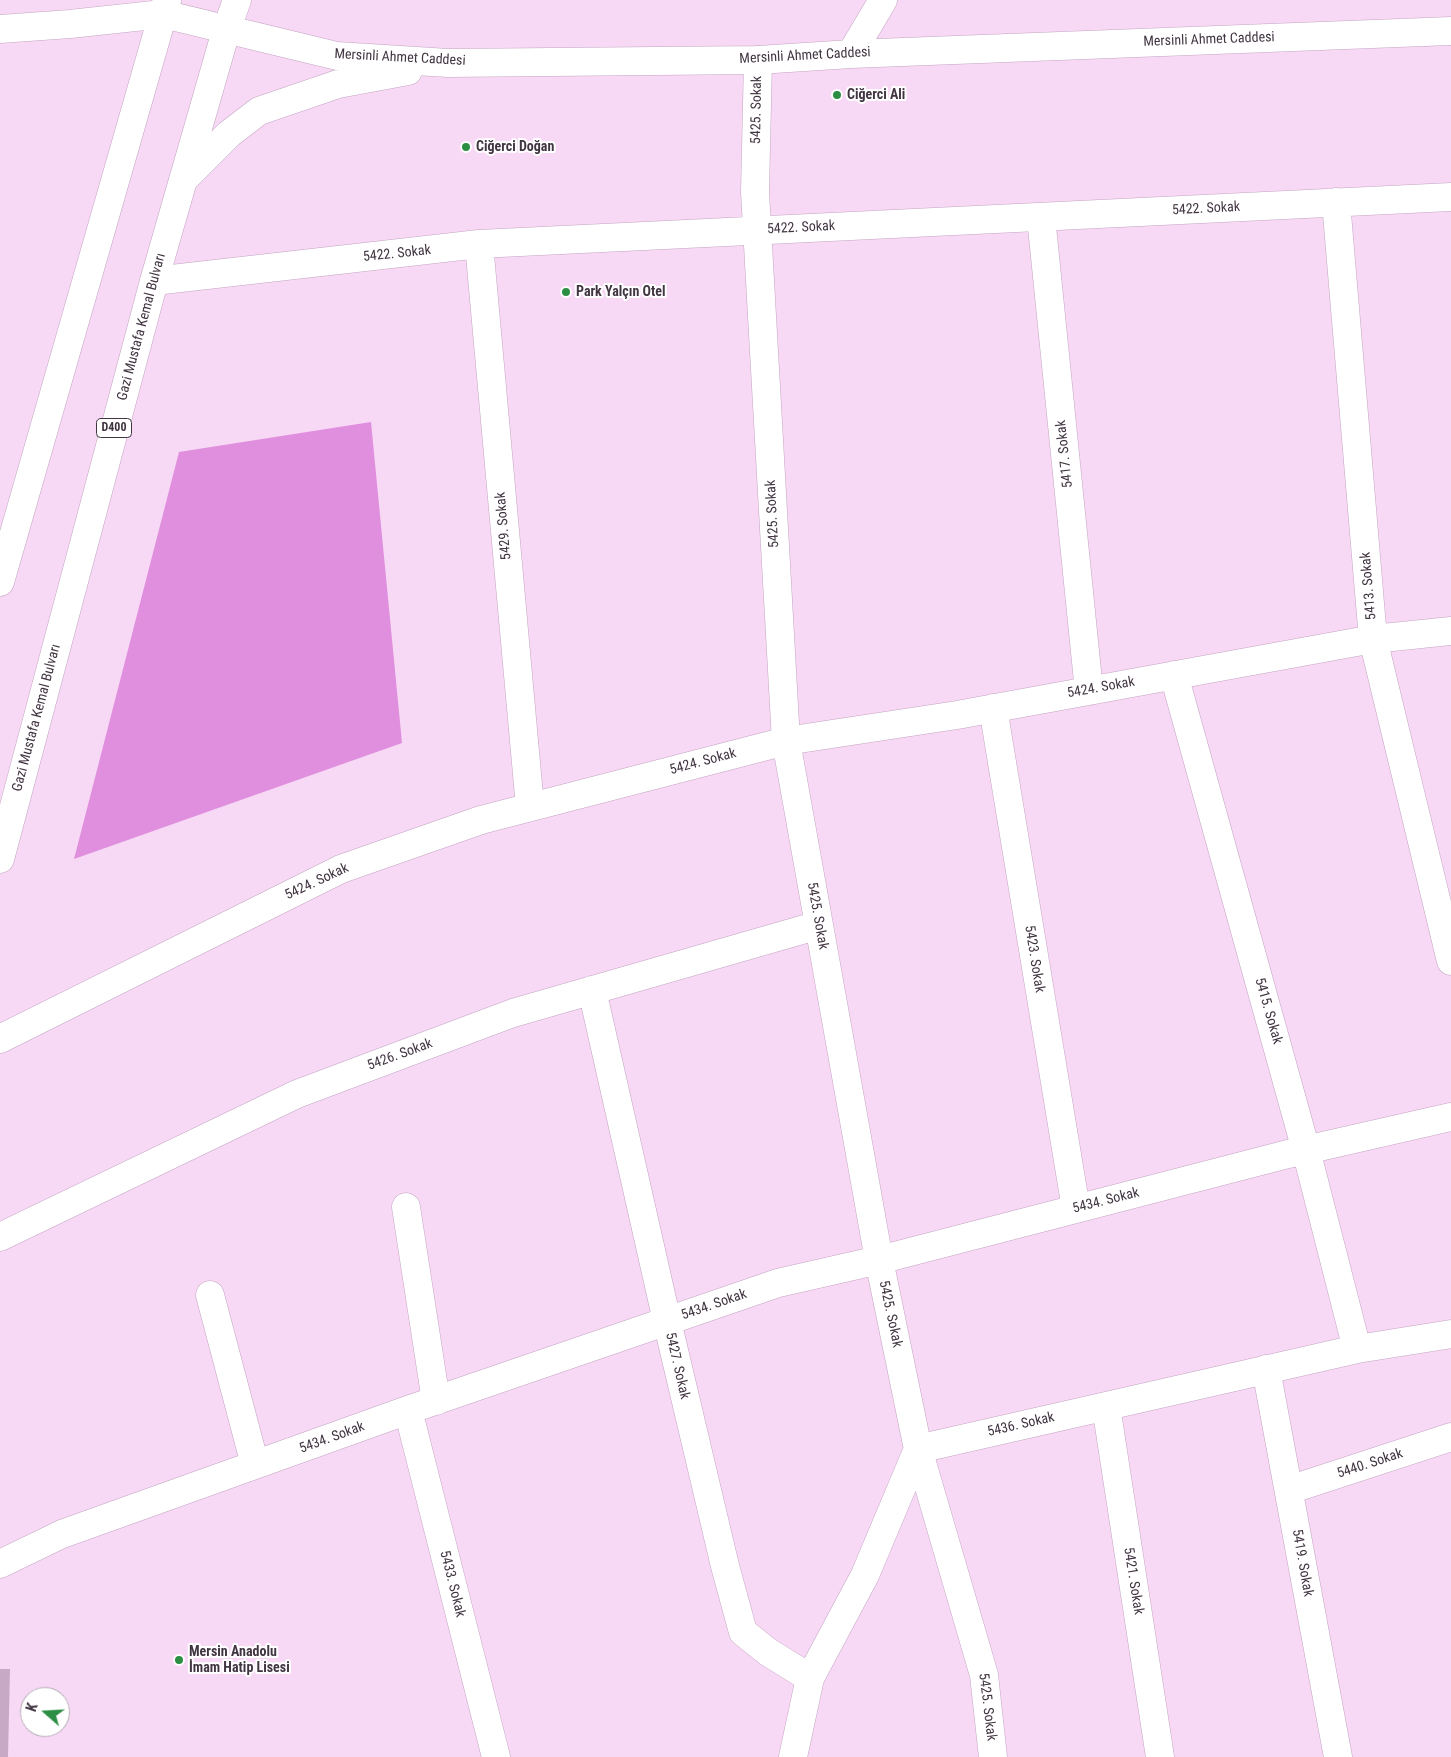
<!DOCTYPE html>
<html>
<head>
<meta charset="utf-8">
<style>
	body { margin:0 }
	#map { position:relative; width:1451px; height:1757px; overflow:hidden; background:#f7d8f5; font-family:"Roboto Condensed",sans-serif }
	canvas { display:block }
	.north { position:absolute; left:20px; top:1687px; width:50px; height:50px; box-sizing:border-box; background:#fff; border:1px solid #b3aeb3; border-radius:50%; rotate:289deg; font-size:14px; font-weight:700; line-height:20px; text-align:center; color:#413541 }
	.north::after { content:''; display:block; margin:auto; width:18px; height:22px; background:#2c8e43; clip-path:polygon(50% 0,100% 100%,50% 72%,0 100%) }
</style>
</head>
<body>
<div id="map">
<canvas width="1451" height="1757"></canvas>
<div class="north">K</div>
</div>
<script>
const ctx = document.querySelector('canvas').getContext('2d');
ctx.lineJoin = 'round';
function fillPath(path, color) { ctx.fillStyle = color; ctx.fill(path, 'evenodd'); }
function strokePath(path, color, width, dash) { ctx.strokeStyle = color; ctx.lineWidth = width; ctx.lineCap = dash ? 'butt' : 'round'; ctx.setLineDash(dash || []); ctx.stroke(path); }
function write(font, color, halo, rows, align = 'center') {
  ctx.font = font + ' "Roboto Condensed",sans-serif'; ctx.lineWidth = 4; ctx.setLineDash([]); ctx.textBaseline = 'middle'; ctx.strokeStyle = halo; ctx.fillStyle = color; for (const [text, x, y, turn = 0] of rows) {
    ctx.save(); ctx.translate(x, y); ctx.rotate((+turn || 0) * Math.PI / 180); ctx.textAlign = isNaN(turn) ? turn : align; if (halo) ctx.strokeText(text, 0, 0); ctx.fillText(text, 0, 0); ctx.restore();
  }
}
fillPath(new Path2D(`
	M371,422l31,321 -328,116 105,-407z`), '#df8fdd');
fillPath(new Path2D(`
	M0,1669h10l-2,88h-8z`), '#c7a9c6');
const pedestrian = new Path2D(`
	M793,1757l17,-79`);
const minor = new Path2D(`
	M758,60l-3,132 31,549 93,519 39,189 66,226 9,82
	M1336,202l37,437 78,322
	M1041,217l48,474
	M479,244l51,563
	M154,281l325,-37 972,-47
	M1174,675l132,475 51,199
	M993,708l83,501
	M592,990l75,331 58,245 18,66 25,20 42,26 55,-103 53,-126 439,-100 94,-15
	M0,1039l341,-170 140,-49 305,-79 171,-26 416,-76 78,-8
	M406,1207l30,194
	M0,1237l297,-143 216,-81 306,-88
	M210,1295l45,170
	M1266,1369l72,388
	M1106,1406l54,351
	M408,1410l88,347
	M1289,1490l162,-53
	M0,1564l62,-30 346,-124 370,-127 101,-23 409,-106 163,-37`);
const tertiary = new Path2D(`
	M0,29l70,-5 93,-10`);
const secondary = new Path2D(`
	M163,14l174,42 111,7 310,-3 93,-6 600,-23
	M851,54l32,-54
	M184,179l45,-45 30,-23 79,-27 70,-13`);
const trunk = new Path2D(`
	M0,582l167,-582
	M0,859l154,-578 72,-250 11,-31`);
strokePath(pedestrian, '#c3a5c2', 29);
strokePath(minor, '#c3a5c2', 29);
strokePath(tertiary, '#c3a5c2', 29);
strokePath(secondary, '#c3a5c2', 29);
strokePath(trunk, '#c3a5c2', 29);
strokePath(pedestrian, '#fff', 28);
strokePath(minor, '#fff', 28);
strokePath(tertiary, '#fff', 28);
strokePath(secondary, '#fff', 28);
strokePath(trunk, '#fff', 28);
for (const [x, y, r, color] of [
	[837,95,5,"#2c8e43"],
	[466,147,5,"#2c8e43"],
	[566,292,5,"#2c8e43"],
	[179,1660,5,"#2c8e43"]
]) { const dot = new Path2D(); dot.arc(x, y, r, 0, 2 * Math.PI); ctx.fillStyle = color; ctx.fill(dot); strokePath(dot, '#fff', 2); }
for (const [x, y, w] of [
	[114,428,35]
]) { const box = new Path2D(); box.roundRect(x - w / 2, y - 9.5, w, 19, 4); ctx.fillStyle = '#fff'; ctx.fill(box); strokePath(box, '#413541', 1); }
write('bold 12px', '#413541', null, [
	["D400",114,428]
]);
write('14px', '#413541', '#fff', [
	["Mersinli Ahmet Caddesi",1209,40,-2],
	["Mersinli Ahmet Caddesi",805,56,-3],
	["Mersinli Ahmet Caddesi",400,58,3],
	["5425. Sokak",757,110,-89],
	["5422. Sokak",1206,209,-3],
	["5422. Sokak",801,228,-3],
	["5422. Sokak",397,254,-6],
	["Gazi Mustafa Kemal Bulvarı",142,327,-75],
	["5417. Sokak",1065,454,-96],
	["5425. Sokak",773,514,-93],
	["5429. Sokak",504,526,-95],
	["5413. Sokak",1369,586,-95],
	["5424. Sokak",1101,688,-10],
	["Gazi Mustafa Kemal Bulvarı",37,718,-75],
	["5424. Sokak",703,762,-15],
	["5424. Sokak",317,882,-25],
	["5425. Sokak",817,916,80],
	["5423. Sokak",1034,959,81],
	["5415. Sokak",1268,1011,74],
	["5426. Sokak",400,1055,-20],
	["5434. Sokak",1106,1201,-14],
	["5434. Sokak",714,1305,-19],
	["5425. Sokak",890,1314,78],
	["5427. Sokak",677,1366,77],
	["5436. Sokak",1021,1425,-13],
	["5434. Sokak",332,1438,-20],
	["5440. Sokak",1370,1464,-18],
	["5419. Sokak",1302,1563,80],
	["5421. Sokak",1133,1581,81],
	["5433. Sokak",452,1584,76],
	["5425. Sokak",987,1707,83]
]);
write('bold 14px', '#413541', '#fff', [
	["Ciğerci Ali",847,95],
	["Ciğerci Doğan",476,147],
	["Park Yalçın Otel",576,292],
	["Mersin Anadolu",189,1652],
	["İmam Hatip Lisesi",189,1668]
], 'left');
</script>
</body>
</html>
